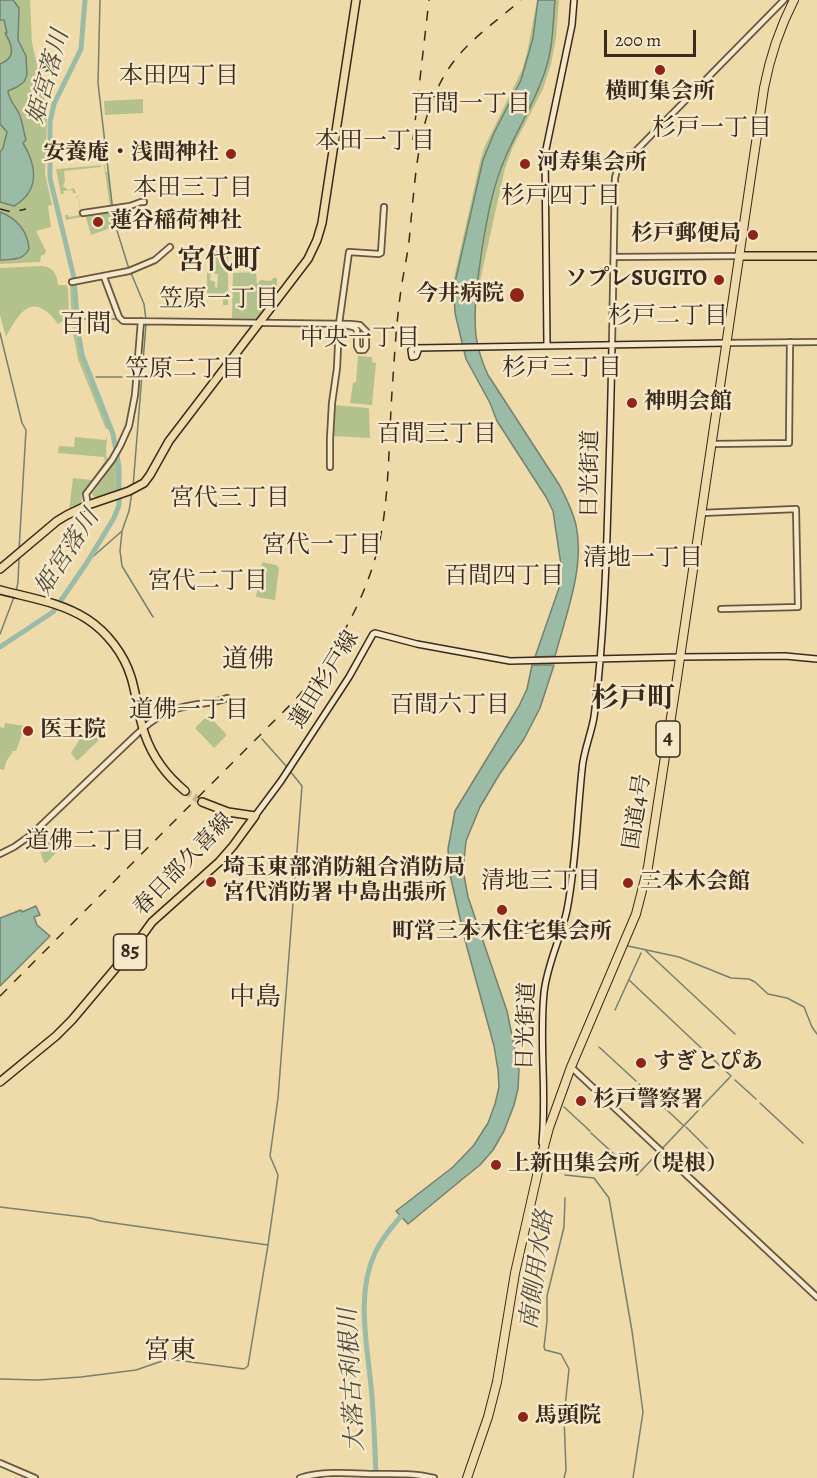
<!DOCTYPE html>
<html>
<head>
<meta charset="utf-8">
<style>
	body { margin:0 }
	#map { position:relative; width:817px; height:1478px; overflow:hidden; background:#efdaaa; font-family:Alegreya,serif }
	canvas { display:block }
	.scale { position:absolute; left:604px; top:30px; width:92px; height:27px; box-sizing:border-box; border:3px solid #3a2a1d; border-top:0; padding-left:8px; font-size:18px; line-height:21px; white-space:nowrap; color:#3a2a1d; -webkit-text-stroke:4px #f5e7c8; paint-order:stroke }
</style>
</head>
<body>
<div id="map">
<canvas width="817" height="1478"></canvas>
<div class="scale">200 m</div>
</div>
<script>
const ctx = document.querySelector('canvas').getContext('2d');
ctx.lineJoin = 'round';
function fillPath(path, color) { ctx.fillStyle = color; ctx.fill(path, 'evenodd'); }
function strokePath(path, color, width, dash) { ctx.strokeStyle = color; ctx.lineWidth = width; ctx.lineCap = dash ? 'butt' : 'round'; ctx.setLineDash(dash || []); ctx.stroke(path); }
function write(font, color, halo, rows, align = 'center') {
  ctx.font = font + ' Alegreya,"Noto Serif JP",serif'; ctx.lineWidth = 5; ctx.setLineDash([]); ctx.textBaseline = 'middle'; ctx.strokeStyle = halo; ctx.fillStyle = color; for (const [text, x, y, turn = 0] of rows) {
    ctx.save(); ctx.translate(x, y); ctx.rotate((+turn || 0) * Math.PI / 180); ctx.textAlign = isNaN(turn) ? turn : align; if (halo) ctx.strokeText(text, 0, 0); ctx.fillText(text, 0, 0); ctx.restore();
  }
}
fillPath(new Path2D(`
	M0,0h30l2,43 14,62 1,13 -2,56 7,31 -4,1 3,21 -15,4 10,20 -1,3 -4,2 -1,6 -40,2z
	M537,0h1v5l-5,33 -12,42 -38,80 -27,118 -2,14v-14l26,-116 4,-14 38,-78 5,-17z
	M555,0h4l-3,38 -5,26 -8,25 -30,58 -8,21 -29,131 3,-26 10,-64 16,-53 42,-91z
	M143,99v14l-38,2 -1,-14z
	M101,165v2l-37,4 1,10 -2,5 5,4 6,-2 2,5h-3l-1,-3 -9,1 1,3h-3l4,21h3l1,2 10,-2 -1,-4 2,-1 -2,-13 -4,-1h4l4,21 -16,3 -10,-51 49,-4 1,7h3l4,35h-3l-6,-42z
	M114,210l2,16 -25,9 -6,-21z
	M228,250v55h-5v-9h-16v-24h4l-1,8 5,2v5l2,1 1,-14h-4v-4h-2v-19z
	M42,266c12,1 15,9 16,19h8l2,3 1,29 -11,7c-4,-5 -8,-11 -14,-14 -18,-13 -31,14 -38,27l-6,-22v-47z
	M256,272l1,13 3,-5 11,1 2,-3h4v15l-19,26 -26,-1 1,-45z
	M73,285c1,26 1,54 10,79 8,22 19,43 26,65h-3l-28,-70 -6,-32 -2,-41z
	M358,356l14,1v5l4,1 -4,42 -22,-2 3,-20 3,-1z
	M334,405l34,3 1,1 1,29 -38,-2z
	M107,435l-1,21 2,3 -12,18 -14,16 -1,13 -12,5 4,-33 19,2 13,-19 -1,-4 -46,-4 1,-7 15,1 1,-10 31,3z
	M116,460l2,14v19l-21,7 -5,-6z
	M262,562l14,3 3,3 -4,32 -19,-3z
	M208,715l18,19v2l-12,12 -19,-20z
	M5,723l20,3 -9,25h-3l-7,11 -2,8 -4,-1v-42l4,1z
	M92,725l11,11 -26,25 -6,-8 12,-19z
	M59,829l10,9v2l-23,23h-2l-5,-15z`), '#b3c18d');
const water = new Path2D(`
	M0,0h13l6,8 -1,32 8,16 1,19 -3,7 -7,5 -9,4c1,11 11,18 13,28 2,7 3,14 5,21l-3,3c14,23 17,48 -9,63l-14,-4v-50l3,-4 4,-16 -7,-8v-60c16,-6 13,-18 5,-31h2l-3,-13h-4z
	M538,0h17c-2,22 -2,47 -9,68 -9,31 -27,58 -40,88 -13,29 -19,62 -24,93 -4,29 -9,58 -6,87 2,14 6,26 12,39l72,111c6,12 13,25 16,39 9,42 -10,90 -21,131l-20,1 24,-69 2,-23 -8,-54 -7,-14 -49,-76 -7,-18 -24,-44 -11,-46 -1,-21 2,-14 27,-118 11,-27 27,-53 12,-42z
	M0,212c16,6 28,19 29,37 -6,12 -17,10 -29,11z
	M532,665h22l-14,43 -16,31 -25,36 -19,32 -14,34 -3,29 5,27 39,114 12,59 -1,19 -4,16 -10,26 -11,19 -13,15 -15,12 -57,47 -12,-13 57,-44 21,-22 14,-22 7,-19 4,-17 -1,-17 -4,-24 -29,-106 -11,-48 -5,-22 -1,-21 7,-38 64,-105 8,-17z
	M36,906l4,9 -6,2 3,8 13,11 -50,50v-68l21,-8 1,2z`);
fillPath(water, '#9abba6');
strokePath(water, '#74816f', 1.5);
strokePath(new Path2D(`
	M100,0l-2,83 16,138 15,48
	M131,273l13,31 2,16
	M82,319h33
	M0,333l22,90 4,7 -7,120
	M96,377h26
	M125,377h6
	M133,487l13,-163
	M122,532l-2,19 2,15 31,51
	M89,560l33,-29 7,-20 3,-19
	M16,592l2,-10 1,-24
	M0,634l14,-37
	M262,739l25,28
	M628,946l51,11 52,21 18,1 6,3 13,12 19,4 17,9 8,20 5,7
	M646,951l89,83
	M615,1010l26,-57
	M599,1047l37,34
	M735,1080l21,19
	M639,1084l45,42
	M760,1103l43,40
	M564,1107l26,24
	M686,1127l23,23
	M591,1133l46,42 94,-99 -102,-96
	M565,1175l29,3 15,20 23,133 11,81 -10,66
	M0,1207l91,11 9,3 168,24
	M0,1379l38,1 43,-3 55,-7 32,-11 76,10 4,-3 20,-121 10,-70 -8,-19 8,-58 24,-312 -12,-15
	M564,1478l2,-8 -2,-54 5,-47 -8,-15 -16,-4 -1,-3 3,-26v-25l17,-69 1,-29`), '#74816f', 1.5);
strokePath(new Path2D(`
	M0,647l53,-35 33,-48 28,-46 5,-13v-38l-6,-33 -31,-79 -4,-25 -4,-52 -24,-100v-56l4,-18 27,-55 4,-49
	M376,1478c-1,-31 -2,-62 -5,-92 -4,-42 -15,-93 4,-133 7,-15 18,-28 29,-40`), '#9abba6', 5);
strokePath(new Path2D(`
	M185,791l17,11`), '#cbb78e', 7, [7, 3.5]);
const tertiary = new Path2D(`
	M83,213l47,-7 11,-4h3
	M614,257l125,-1
	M104,277l15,40 4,4 228,3 9,1 6,6v16l-2,3h-5l-2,-4v-16l-3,-3 -10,-2
	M72,282l57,-11 26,-11 15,-13
	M727,343l90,-1
	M612,344l3,-166 2,-8 167,-170
	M712,444l77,-1 1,-101
	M330,467v-28l2,-36 5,-35 2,-44 10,-72 30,2 2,-1 3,-46
	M88,505l-2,-11 26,-34 8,-14 9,-20 6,-31 6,-74
	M701,513l95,-4 2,98 -77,2
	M0,854l14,-7 17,-12 106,-101c15,-15 35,-26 56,-29 11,-2 23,-2 34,-7
	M571,1067l246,230
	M0,1463l35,15
	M300,1478c23,-7 48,-5 72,-4 20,0 41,-1 62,4`);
const secondary = new Path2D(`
	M547,345l-2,-191 27,-129 2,-25
	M419,348l-3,8 -4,1 -1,-7 5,-2 311,-5
	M255,816l26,-35 68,-104 24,-43 2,-1 42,11 93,17 170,-4 105,-1 32,3
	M542,1143c5,-50 -3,-100 2,-150 3,-29 17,-55 23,-83 9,-46 10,-93 15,-140 1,-18 9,-35 12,-53 8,-60 11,-121 13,-182 2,-63 4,-127 5,-191`);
const primary = new Path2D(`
	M739,256h78
	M0,569l57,-48 10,-6 21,-10 41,-14 15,-8 6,-8 19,-34 139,-182 9,-19 5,-17 34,-223
	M0,590c30,8 60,12 87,29 20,13 37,35 44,58 6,19 7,39 14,58 8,23 22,41 40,56
	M0,1082l56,-46 16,-16 64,-76 16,-22 67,-60 14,-16 22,-30 -27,-4 -26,-10`);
const trunk = new Path2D(`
	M467,1478l21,-61 9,-35 18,-109 26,-115 8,-30 22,-61 65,-153 12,-47 28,-182 88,-597c6,-31 15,-59 30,-88`);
strokePath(tertiary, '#675640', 8);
strokePath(secondary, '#3a2a1d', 8);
strokePath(primary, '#3a2a1d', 10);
strokePath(trunk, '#3a2a1d', 10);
strokePath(tertiary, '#f5e7c8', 4.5);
strokePath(secondary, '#f5e7c8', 5);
strokePath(primary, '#efdaaa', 7);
strokePath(trunk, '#efdaaa', 8);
strokePath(new Path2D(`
	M413,140l16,-140
	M0,209l12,3 14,-3
	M0,996l295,-296c43,-49 78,-112 88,-177 7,-48 6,-96 10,-145 2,-31 4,-63 9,-95 3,-18 7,-35 8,-53 6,-56 7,-113 39,-162 18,-27 48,-47 72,-68`), '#3a2a1d', 1.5, [10, 10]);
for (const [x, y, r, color] of [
	[660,70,6,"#8f2418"],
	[231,154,6,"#8f2418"],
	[525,164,6,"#8f2418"],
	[98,222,6,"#8f2418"],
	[753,235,6,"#8f2418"],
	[719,280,6,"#8f2418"],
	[517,295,8,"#8f2418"],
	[632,403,6,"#8f2418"],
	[28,731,6,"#8f2418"],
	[211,882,6,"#8f2418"],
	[628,883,6,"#8f2418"],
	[502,910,6,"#8f2418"],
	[641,1063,6,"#8f2418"],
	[581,1101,6,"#8f2418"],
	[496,1165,6,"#8f2418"],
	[523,1417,6,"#8f2418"]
]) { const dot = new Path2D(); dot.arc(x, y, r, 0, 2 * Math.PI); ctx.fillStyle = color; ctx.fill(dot); strokePath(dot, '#f5e7c8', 2); }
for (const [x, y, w] of [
	[668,739,24],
	[130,952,33]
]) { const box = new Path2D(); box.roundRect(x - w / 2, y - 18, w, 36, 4.5); ctx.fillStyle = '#f5e7c8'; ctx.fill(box); strokePath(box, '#3a2a1d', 1.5); }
write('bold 21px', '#3a2a1d', null, [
	["4",668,739],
	["85",130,952]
]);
write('bold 22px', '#3a2a1d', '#f5e7c8', [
	["横町集会所",660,93,"center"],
	["安養庵・浅間神社",219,154,"right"],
	["河寿集会所",537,164],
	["蓮谷稲荷神社",110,222],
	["杉戸郵便局",741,235,"right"],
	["ソプレSUGITO",707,280,"right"],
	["今井病院",504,295,"right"],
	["神明会館",644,403],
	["医王院",40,731],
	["埼玉東部消防組合消防局",223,869],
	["宮代消防署 中島出張所",223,894],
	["三本木会館",640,883],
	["町営三本木住宅集会所",502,933,"center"],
	["すぎとぴあ",653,1063],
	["杉戸警察署",593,1101],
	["上新田集会所（堤根）",508,1165],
	["馬頭院",535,1417]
], 'left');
write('22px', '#3a2a1d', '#f5e7c8', [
	["日光街道",591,474,-89],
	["蓮田杉戸線",325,680,-58],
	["国道4号",638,812,-81],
	["春日部久喜線",184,865,-46],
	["日光街道",527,1026,-88]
]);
write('italic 24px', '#524e3f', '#f5e7c8', [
	["姫宮落川",49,77,-74],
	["姫宮落川",68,553,-57],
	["南側用水路",538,1270,-82],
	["大落古利根川",353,1380,-93]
]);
write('24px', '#3a2a1d', '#f5e7c8', [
	["本田四丁目",179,77],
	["百間一丁目",471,105],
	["杉戸一丁目",712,129],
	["本田一丁目",375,142],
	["本田三丁目",193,189],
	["杉戸四丁目",561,197],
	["笠原一丁目",219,300],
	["杉戸二丁目",668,317],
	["中央一丁目",360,339],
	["杉戸三丁目",562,369],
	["笠原二丁目",185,370],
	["百間三丁目",437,435],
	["宮代三丁目",230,499],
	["宮代一丁目",322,546],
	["清地一丁目",643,559],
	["百間四丁目",504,577],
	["宮代二丁目",208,582],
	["百間六丁目",450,706],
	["道佛一丁目",189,711],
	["道佛二丁目",85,842],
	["清地三丁目",541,882]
]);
write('26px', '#3a2a1d', '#f5e7c8', [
	["百間",86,326],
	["道佛",248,661],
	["中島",255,999],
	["宮東",170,1352]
]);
write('bold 28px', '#3a2a1d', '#f5e7c8', [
	["宮代町",219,262],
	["杉戸町",633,700]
]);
</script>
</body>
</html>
